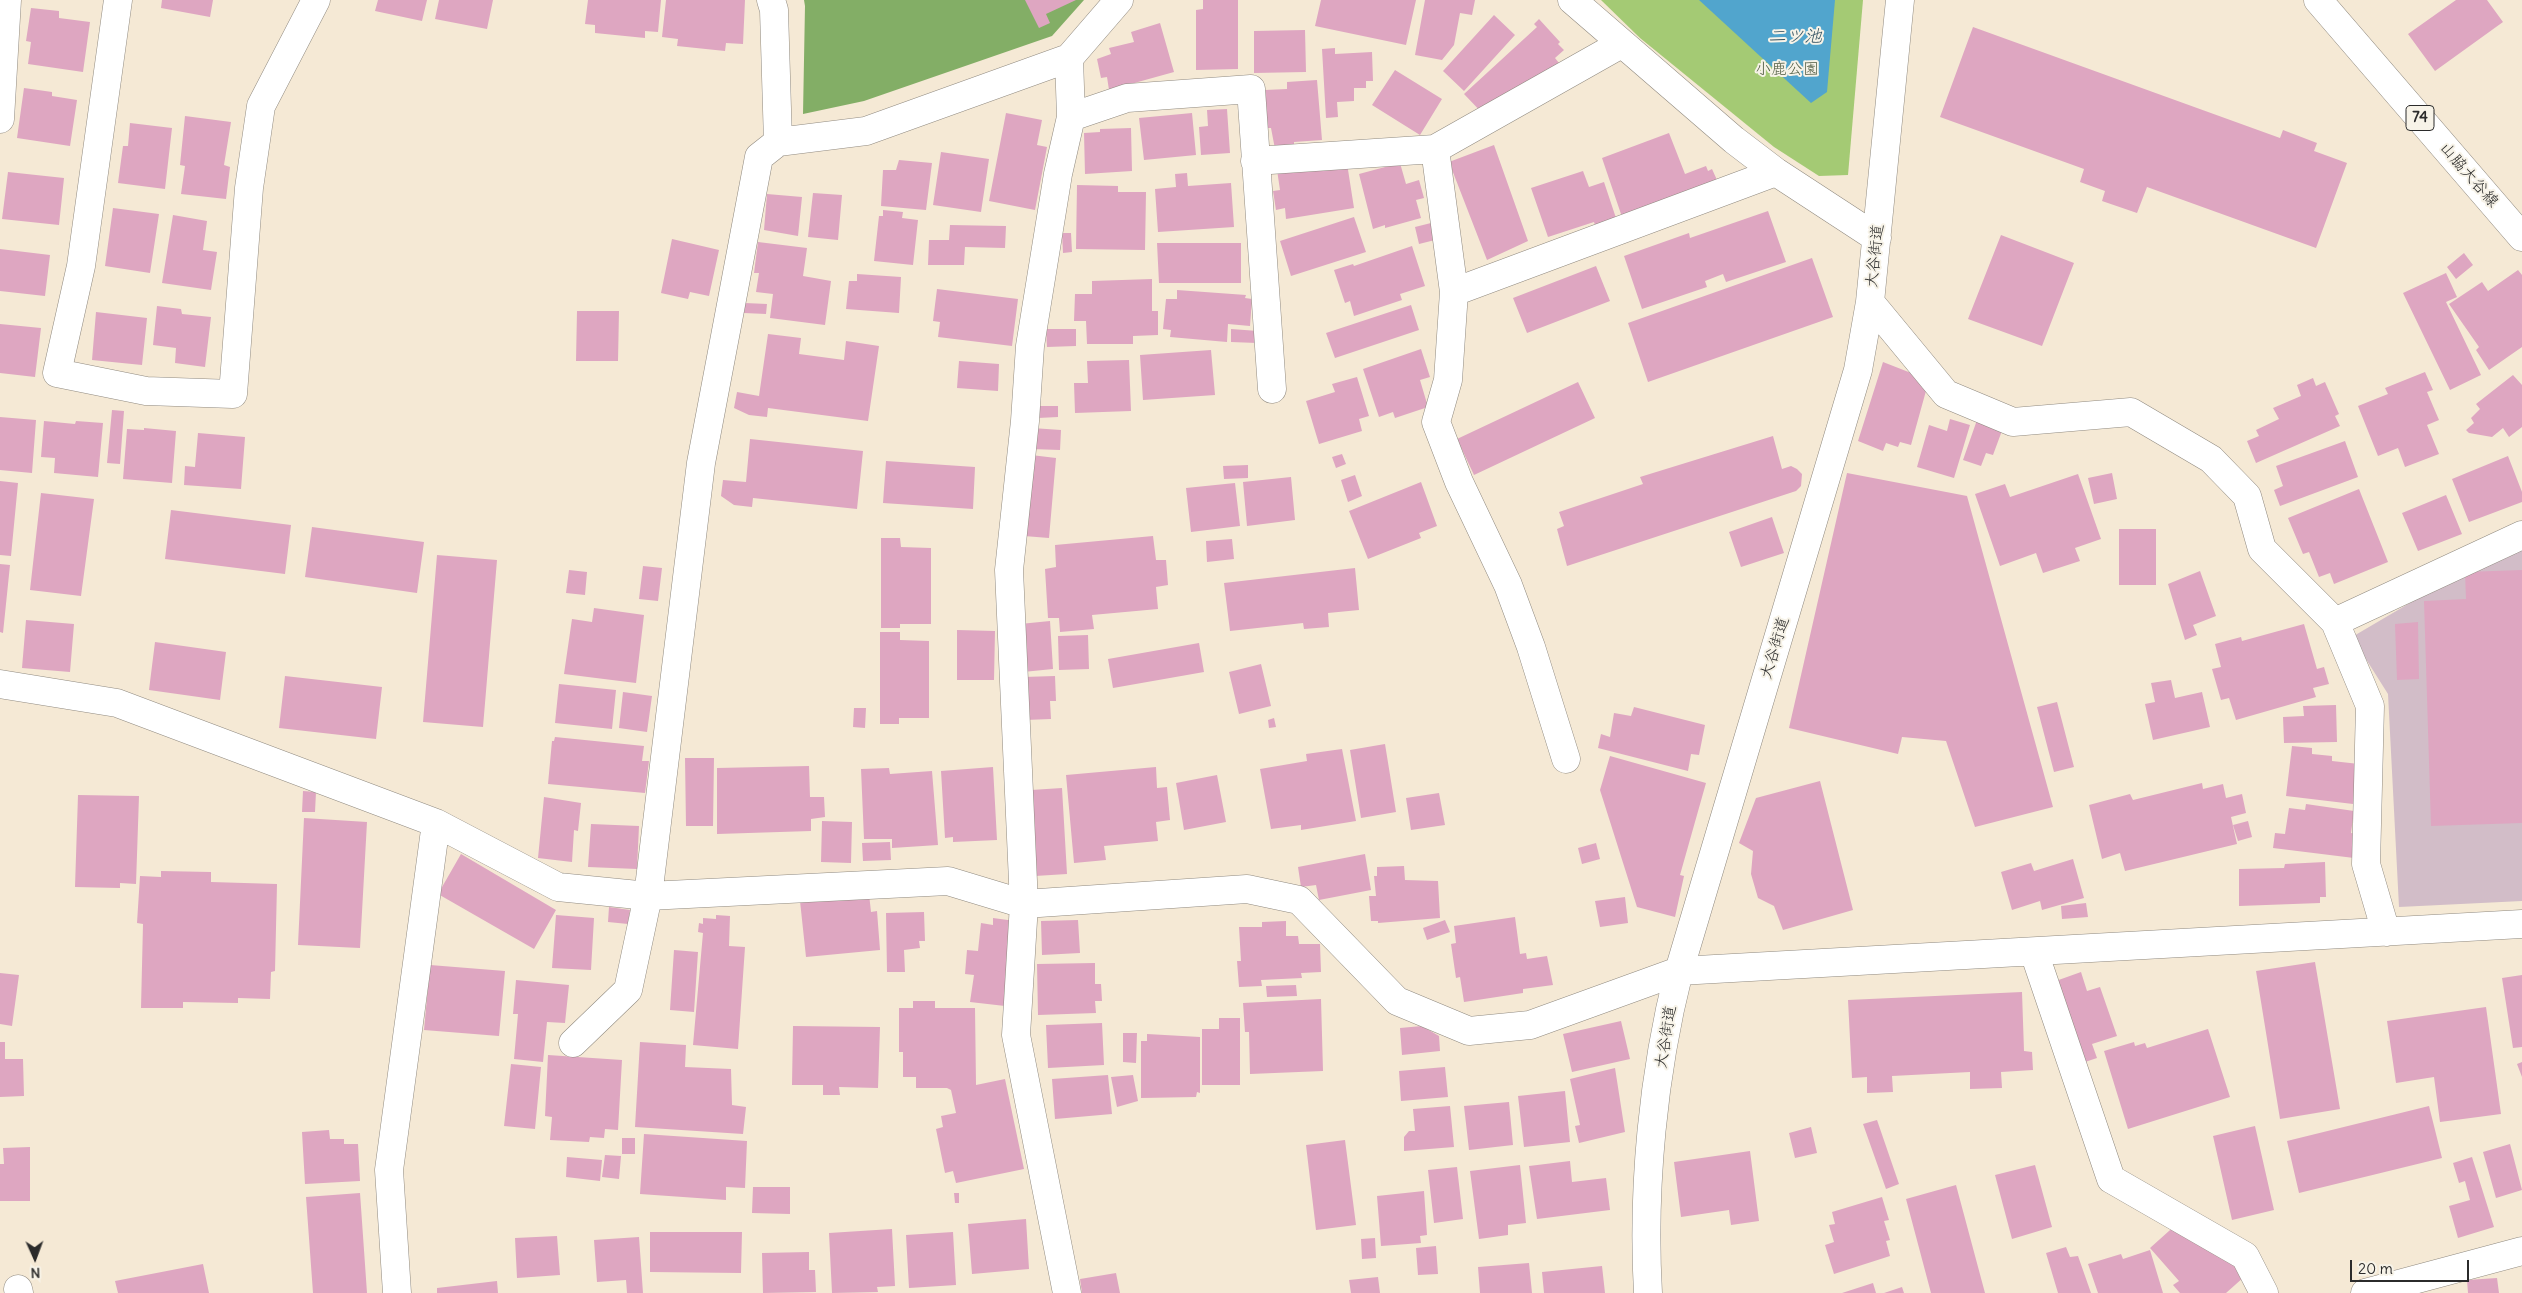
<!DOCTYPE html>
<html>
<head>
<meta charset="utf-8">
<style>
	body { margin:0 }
	#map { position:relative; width:2522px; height:1293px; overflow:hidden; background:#f5e9d5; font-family:Delius,sans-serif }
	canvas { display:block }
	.north { position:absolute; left:10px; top:1233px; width:50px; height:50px; -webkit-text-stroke:4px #f7f3e8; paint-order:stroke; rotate:178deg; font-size:14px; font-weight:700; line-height:20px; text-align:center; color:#2b2b2b }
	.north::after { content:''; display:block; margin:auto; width:18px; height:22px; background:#2b2b2b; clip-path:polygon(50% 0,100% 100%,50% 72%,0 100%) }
	.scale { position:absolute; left:2350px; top:1260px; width:119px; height:22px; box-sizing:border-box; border:2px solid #2b2b2b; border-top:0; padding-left:6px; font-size:15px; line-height:18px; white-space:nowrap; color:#2b2b2b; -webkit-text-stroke:4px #f7f3e8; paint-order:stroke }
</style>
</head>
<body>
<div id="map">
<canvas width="2522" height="1293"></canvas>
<div class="north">N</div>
<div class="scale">20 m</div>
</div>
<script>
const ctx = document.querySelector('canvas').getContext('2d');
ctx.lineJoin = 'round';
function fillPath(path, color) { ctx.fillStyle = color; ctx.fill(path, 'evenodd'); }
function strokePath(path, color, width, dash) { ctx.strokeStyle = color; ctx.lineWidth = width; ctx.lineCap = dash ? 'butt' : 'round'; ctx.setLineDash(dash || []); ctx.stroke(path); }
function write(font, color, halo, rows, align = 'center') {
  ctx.font = font + ' Delius,"Klee One",sans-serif'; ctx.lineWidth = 4; ctx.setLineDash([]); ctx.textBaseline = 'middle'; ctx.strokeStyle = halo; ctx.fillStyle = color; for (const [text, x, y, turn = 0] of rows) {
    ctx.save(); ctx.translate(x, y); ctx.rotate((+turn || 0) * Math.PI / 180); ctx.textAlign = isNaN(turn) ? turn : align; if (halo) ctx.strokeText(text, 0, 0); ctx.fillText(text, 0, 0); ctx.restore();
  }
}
fillPath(new Path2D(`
	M2522,546v355l-123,6 -11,-213 -36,-57 97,-57z`), '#d2bdc8');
fillPath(new Path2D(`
	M1601,0h262l-15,175 -29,1 -45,-29 -134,-109z`), '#a4ca74');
fillPath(new Path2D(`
	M804,0h280l-32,36 -188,65 -61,13 2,-108z`), '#83ae66');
fillPath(new Path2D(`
	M1699,0h136l-8,92 -16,11z`), '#51a5cd');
fillPath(new Path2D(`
	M162,0h51l-3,17 -49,-9z
	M378,0h49l-5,21 -47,-10z
	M439,0h54l-6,29 -52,-10z
	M588,0h73l-3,32 -13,-1v7l-50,-5v-8l-10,-1z
	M666,0h79l-2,44 -17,-1 -1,8 -48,-5 1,-7 -16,-2z
	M1025,0h51l-30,14 4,9 -11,5z
	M1203,0h35v69l-42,1v-60l7,-1z
	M1321,0h95l-10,45 -91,-19z
	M1425,0h50l-3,15 -12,-2 -6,32 -12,15 -27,-5z
	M2456,0h31l16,22 -68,49 -27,-37z
	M31,8l28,3v7l31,4 -7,50 -55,-8 3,-22 -5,-1z
	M1494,15l21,20 -51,56 -21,-20z
	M1539,19l21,23 -2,2 6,6 -9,8 8,10 -77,49 -22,-23 73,-67 -3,-3z
	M1160,23l14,49 -65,18 -2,-13 -6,1 -4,-19 14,-5 -2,-6 25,-6 -3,-10z
	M1973,27l307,111 3,-8 34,13 -3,8 33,12 -31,85 -169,-61 -10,26 -35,-12 3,-10 -25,-9 4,-13 -144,-52z
	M1305,30l1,42 -52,1v-42z
	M1335,48v6l37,-2 1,29h-7v7h-12v13l-17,1 1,15 -12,1 -4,-69z
	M1395,70l47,29 -22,36 -48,-30z
	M1317,80l5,60 -28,2v5l-19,2 -4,-21h-4l-2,-38 22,-1v-7z
	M24,88l28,4v4l25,4 -7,46 -53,-8z
	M1227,109l3,44 -29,2 -2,-28 9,-1 -1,-16z
	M1006,113l36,7 -5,25 10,2 -12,63 -46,-9z
	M1192,113l4,42 -52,5 -5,-42z
	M185,116l46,6 -7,43 6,2 -4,32 -45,-5 4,-28 -5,-1z
	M130,123l42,5 -7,61 -47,-6 5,-37h5z
	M1131,128l1,43 -47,3 -1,-41 16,-1v-3z
	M1669,133l16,41 21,-8 2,5 4,-2 5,11 -95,37 -20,-59z
	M1494,145l34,96 -41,19 -38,-98z
	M941,152l48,7 -8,53 -48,-7z
	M1346,157l8,51 -68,11 -1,-11 -9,2 -3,-19 7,-1 -3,-20z
	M899,160l33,3 -6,47 -45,-4 2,-36h13z
	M1400,163l6,21 13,-4 5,18 -8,2 5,18 -36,10v-3l-12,4 -14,-55z
	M1583,171l6,16 15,-5 13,39 -21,7 -2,-6 -46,15 -17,-49z
	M8,172l56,6 -5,47 -57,-6z
	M1187,173l1,13 43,-3 3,44 -76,5 -3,-43 21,-2 -1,-13z
	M1077,185l41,1v6h28l-1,58 -69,-1z
	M813,193l29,2 -4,45 -30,-3z
	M767,194l35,3 -4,39 -34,-6z
	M113,208l46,6 -9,59 -45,-7z
	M883,210l20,2 -1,6 16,2 -5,45 -39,-4 5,-45h4z
	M1768,211l18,51 -60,20 -3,-8 -18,7 2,6 -65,22 -18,-53 65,-23 1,5z
	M173,215l34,6 -4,29 14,2 -6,38 -49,-7z
	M1354,217l12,35 -75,24 -11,-35z
	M1431,223l4,17 -16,4 -4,-17z
	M950,225l56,1 -1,22 -40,-1 -1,18h-36l1,-25h20z
	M1062,233h9l1,19 -9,1z
	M2001,235l73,28 -32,83 -74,-27z
	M672,239l47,11 -10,46 -19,-4 -2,7 -27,-6z
	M758,242l49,6 -4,28 28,5 -6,44 -55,-7 3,-24 -17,-2 3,-19h-5z
	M1157,243h84v40h-82z
	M1412,246l13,40 -25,8 2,6 -48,16 -4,-15 -5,2 -11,-33 19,-6 1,2z
	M0,249l50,6 -5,41 -45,-5z
	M2464,253l9,12 -17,14 -9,-12z
	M1812,258l21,59 -185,65 -20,-59z
	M1596,266l14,35 -83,32 -14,-35z
	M2518,270l4,5v72l-33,23 -13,-20 3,-3 -30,-43 33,-22 6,9z
	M2446,273l11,24 -11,5 35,73 -31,15 -47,-97z
	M857,274l44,3 -2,36 -53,-4 3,-28h8z
	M1152,279v32h6v24l-25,1v8h-46l-1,-23h-12l1,-27h17v-13z
	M937,289l81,10 -6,47 -74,-9 2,-15 -7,-1z
	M1177,290l69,5 -1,3 7,1 -2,27 -22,-2 -1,18 -57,-5 1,-7 -8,-1 3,-30h11z
	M745,303l22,1 -1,10 -22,-1z
	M1411,305l8,25 -84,28 -9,-25z
	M157,306l24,3 1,5 29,3 -6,50 -30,-4 1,-15 -23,-3z
	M577,311h42l-1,50h-42z
	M96,312l51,6 -5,47 -50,-5z
	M0,324l41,4 -6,49 -35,-4z
	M1046,329h30v17l-29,1z
	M1231,329l27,2 -1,12 -26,-1z
	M768,334l33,4 -2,16 45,6 2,-19 33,5 -11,75 -100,-13 -1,9 -18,-2 -15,-7 3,-16 22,4z
	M1421,349l9,28 -10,3 8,27 -33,11 -2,-6 -14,5 -16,-48z
	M1211,350l4,45 -72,5 -3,-45z
	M1129,360l2,51 -56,2 -1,-30h14l-1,-22z
	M959,361l40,3 -1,27 -41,-3z
	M1883,362l46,18 -18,65 -11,-3 -2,5 -12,-4 -3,8 -25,-10z
	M2425,372l8,18 -6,2 12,28 -12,5 12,29 -34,13 -7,-19 -20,8 -20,-50 30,-12 -3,-6z
	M2513,375l9,10v42l-13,10 -6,-9 -11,9 -23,-4 -3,-3 8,-7 -3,-5 9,-9 -4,-5z
	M1357,377l12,39 -10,3 3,12 -43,13 -13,-43 29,-9 -3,-8z
	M2313,378l3,8 9,-4 14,32 -4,2 5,10 -84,37 -9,-22 12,-5 -3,-6 23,-11 -6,-11 28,-12 -4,-11z
	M1578,382l17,36 -121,57 -17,-36z
	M1038,406h20v11l-20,1z
	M112,410l12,1 -4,53 -13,-1z
	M0,417l36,3 -4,53 -32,-3z
	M1950,419l20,6 -16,53 -37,-11 12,-42 18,6z
	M1977,420l26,8 -10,27 -7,-2 -5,13 -18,-6z
	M44,421l31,3 1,-3 27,2 -5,54 -44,-4 1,-15 -14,-1z
	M144,428l32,3 -4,52 -49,-4 4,-50 17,1z
	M1032,428l29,2 -1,20 -29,-1z
	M198,433l47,4 -4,52 -57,-4 1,-19 10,1z
	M1773,436l9,33 9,-3 6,3 5,5 -1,12 -5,5 -229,75 -10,-37 7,-3 -5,-14 84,-28 -3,-7z
	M750,439l113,12 -6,58 -104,-11 -1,9 -18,-2 -13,-9 2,-16 23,2z
	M2345,441l13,36 -78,29 -6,-16 9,-4 -7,-20z
	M1342,454l4,10 -10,4 -4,-11z
	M1031,455l25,3 -7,80 -25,-2z
	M2508,456l14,36v10l-53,20 -17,-43z
	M886,461l89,6 -2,42 -90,-6z
	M1248,465v13l-24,1 -1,-13z
	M1847,473l120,23 86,311 -78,20 -29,-86 -44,-4 -4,17 -109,-26z
	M2112,473l5,26 -23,5 -6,-26z
	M2078,474l23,65 -26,9 5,13 -37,12 -7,-20 -36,13 -25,-72 30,-10 5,13z
	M1355,475l7,21 -14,6 -7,-22z
	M1291,477l4,43 -48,6 -4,-44z
	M0,481l18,2 -7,73 -11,-1z
	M1421,482l16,44 -18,7 2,5 -53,21 -19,-48z
	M1235,483l5,43 -49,6 -5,-44z
	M2359,489l29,73 -54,22 -4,-11 -11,4 -10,-25 -6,2 -15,-36z
	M41,493l53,6 -13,97 -51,-6z
	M2446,495l16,39 -44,17 -16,-38z
	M171,510l120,15 -6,49 -120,-15z
	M1772,517l12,36 -43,14 -12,-35z
	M312,527l112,15 -7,51 -112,-16z
	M2119,529h37v56h-37z
	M1153,536l3,24h10l2,25 -12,2 2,22 -66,6 2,14 -34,3 -1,-14h-11l-3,-49 11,-2 -1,-22z
	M881,538h19l1,9 30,1v76h-31v4h-19z
	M1232,539l2,20 -27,3 -1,-21z
	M437,555l60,5 -14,167 -60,-5z
	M0,564l10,1 -7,68 -3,-1z
	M643,566l19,2 -4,33 -19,-2z
	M1355,568l4,42 -31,3 1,14 -25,2 -1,-6 -73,8 -6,-48z
	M569,570l18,2 -2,23 -19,-2z
	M2522,570v253l-91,3 -7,-225 42,-2 -1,-27z
	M2200,571l16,45 -23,9 4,10 -12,5 -17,-56z
	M594,608l50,7 -8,68 -72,-9 8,-55 20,3z
	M26,620l48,4 -4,48 -48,-4z
	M1050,621l3,48 -30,3 -3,-48z
	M2418,622l1,57 -22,1 -2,-56z
	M2304,624l13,45 7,-2 5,17 -16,4 3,9 -80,23 -7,-22 -8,2 -9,-31 9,-2 -6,-23 26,-7 1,4z
	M957,630l38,1 -1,49h-37z
	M880,632h20v8l29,1v77h-30v6h-19z
	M1088,635l1,34 -30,1 -1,-34z
	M155,642l71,10 -6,48 -71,-10z
	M1199,643l5,29 -91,16 -5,-29z
	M1261,664l10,42 -32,8 -10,-42z
	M285,676l97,11 -6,52 -97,-11z
	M1055,676l1,25h-6l1,18 -26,1 -2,-43z
	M2171,680l4,18 27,-6 8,35 -57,13 -8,-36 10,-2 -4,-19z
	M559,684l57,6 -4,39 -57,-6z
	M623,692l29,4 -5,36 -28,-4z
	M2057,702l17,65 -20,5 -17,-65z
	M2336,705l1,37 -53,1 -1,-26 21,-1 -1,-10z
	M1634,707l71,18 -6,30 -8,-1 -3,17 -90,-23 3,-14 9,3 4,-24 17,3z
	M854,708h12l-1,20 -12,-1z
	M1274,718l2,9 -7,1 -1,-8z
	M555,737l89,9 -2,15h7l-4,32 -97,-9 4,-43h2z
	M1385,744l11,68 -35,6 -11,-68z
	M2292,746l20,2v6l20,2v5l27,3 -6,40 -67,-8z
	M1342,749l14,72 -55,9v-5l-30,4 -11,-60 47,-8 -1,-7z
	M1610,756l96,27 -26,92 4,1 -9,41 -38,-10 -37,-117z
	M685,758h29l-1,68h-27z
	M809,766l1,31h14l1,20 -14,2v12l-94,3v-66z
	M993,767l4,73 -44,2v-5l-8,1 -4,-67z
	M1156,767l1,21 10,-1 3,33 -14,2 2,19 -54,5 2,14 -32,3 -8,-88z
	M889,768l1,6 42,-3 6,74 -46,3v-9h-28l-3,-70z
	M1217,775l9,47 -42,8 -8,-47z
	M1820,781l33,129 -70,20 -9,-24 -16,-8 -7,-24 2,-23 -14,-8 17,-45z
	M2202,783l1,6 20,-5 3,14 16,-4 4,19 -15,4 6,27 -112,27 -5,-18 -18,6 -13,-54 41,-11 3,6z
	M1062,788l5,86 -32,2 -4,-86z
	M303,791l13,1 -1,20h-13z
	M1439,793l6,32 -34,5 -5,-32z
	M78,795l61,1 -3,88 -16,-1v5l-45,-1z
	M544,797l37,6 -3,28 -4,-1 -2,32 -34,-4z
	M2306,804l48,7 -3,22 6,1 -3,24 -81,-10 2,-15 10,1 4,-26 16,2z
	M304,818l63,4 -7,126 -62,-3z
	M822,821l30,1 -1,41 -30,-1z
	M2248,821l4,16 -14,4 -5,-16z
	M591,824l48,2 -2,43 -49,-2z
	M890,842l1,18 -28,1 -1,-18z
	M1596,843l4,16 -18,5 -4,-16z
	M461,854l95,56 -22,39 -96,-55z
	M1365,854l6,36 -52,10 -3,-15 -15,2 -3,-20z
	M2073,859l11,39 -42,12 -2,-9 -28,9 -11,-38 30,-9 3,8z
	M2325,862l1,35h-6v6l-81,3v-37l45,-1 1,-4z
	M1404,866l1,14 33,1 2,37 -62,5v-2h-7l-2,-25h7l-2,-20h3v-9z
	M161,871l50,1v10l66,2 -2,87 -4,1 -1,27 -32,-1v5l-55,-1v6h-42l2,-84 -6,-1 3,-47 21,1z
	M869,894l2,18 6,-1 3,39 -74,7 -6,-56z
	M1625,897l3,26 -28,4 -5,-26z
	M2086,903l2,14 -26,2 -1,-13z
	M609,907l21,3 -2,14 -20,-2z
	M924,912l1,29h-6l1,7 -16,2 1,22h-18l-1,-59z
	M556,915l38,3 -3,52 -39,-2z
	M716,915l14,1 -1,30 16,1 -7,102 -45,-4 10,-112 -5,-1 1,-9 4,1v-6l13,1z
	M1515,917l5,37 6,-1 1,6 20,-3 6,29 -30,4v4l-59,9 -4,-25 -4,1 -5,-34 5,-1 -2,-17z
	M993,918l22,3 -10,85 -35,-4 4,-27 -9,-1 2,-24 11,1 3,-28 12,2z
	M1078,920l2,33 -38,2 -1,-34z
	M1445,920l5,12 -23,8 -4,-12z
	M1286,921v15h12l1,8h21l1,28 -20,1 1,5 -41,2 1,6 -23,1 -2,-26h4l-2,-34h23v-5z
	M674,950l24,2 -4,60 -24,-2z
	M2315,962l25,147 -60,10 -24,-148z
	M1095,963v21h6l1,17h-7l1,12 -58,2 -1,-51z
	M430,965l75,6 -6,65 -75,-6z
	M2081,972l6,19 13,-4 17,49 -25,8 5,14 -15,5 -29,-81z
	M0,973l19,2 -7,51 -12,-2z
	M2522,975v72l-9,1 -11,-70z
	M516,980l53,5 -4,38 -18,-1 -4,40 -29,-3 4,-45h-5z
	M1296,985l1,11 -30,1 -1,-11z
	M2022,992l2,59 8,1 1,18 -32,2 1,16 -32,1v-17l-78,4 1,16 -26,1v-16l-15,1 -4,-78z
	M1321,999l2,72 -73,3 -1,-42h-4l-2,-29z
	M913,1001h22v7h40l1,77 29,-6 19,90 -68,14 -3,-12 -8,2 -9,-44 7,-2 -2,-11 15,-3 -5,-23 -4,-2h-31v-11h-13v-25h-4v-44h14z
	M2486,1007l15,107 -61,8 -6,-45 -38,6 -9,-62z
	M1219,1018h21v67h-38v-56h17z
	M1621,1021l9,38 -58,13 -9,-38z
	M1102,1023l2,42 -56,3 -2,-43z
	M793,1026l87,1 -2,61 -39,-1 1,8h-17v-10h-31z
	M1422,1026l17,10 1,15 -38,4 -2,-27z
	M2208,1029l22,68 -102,32 -24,-78 30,-9 1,4 10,-3 2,5z
	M1123,1033h14l-1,30 -13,-1z
	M1147,1034l53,3v56l-3,-1 -1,5 -55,1v-57h6z
	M0,1042h5v17h18l1,37 -24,1z
	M640,1042l46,3 -1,22 46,2 1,36 14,2 -3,27 -108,-7z
	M548,1055l74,5 -4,70 -13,-1 -1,9 -14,-1 -1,5 -39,-2 2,-23 -7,-1z
	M2522,1062v15l-5,-13z
	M511,1064l30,3 -6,62 -31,-3z
	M1445,1067l3,30 -47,4 -2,-30z
	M1615,1068l10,64 -46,11 -4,-17 5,-1 -10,-46z
	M1108,1075l4,39 -57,5 -3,-40z
	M1133,1075l5,26 -21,6 -6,-30z
	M1565,1091l5,51 -46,5 -6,-51z
	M1509,1102l4,43 -44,5 -5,-44z
	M1450,1106l4,41 -50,4v-14l5,-6h6l-2,-22z
	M2429,1106l13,52 -143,35 -12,-52z
	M1877,1120l22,64 -13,5 -23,-65z
	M2255,1126l19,84 -42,10 -19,-84z
	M1811,1127l6,26 -22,5 -6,-25z
	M329,1130l1,9h14v5h14l2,37 -55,3 -3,-52z
	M644,1134l103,7 -2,47 -19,-1v13l-86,-6z
	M622,1138h13v16h-13z
	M1345,1140l11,85 -40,5 -10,-85z
	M2510,1144l12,46 -26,8 -13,-46z
	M30,1147v54h-30v-37h4l-1,-16z
	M1750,1151l9,70 -28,4 -2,-15 -48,7 -7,-55z
	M605,1155l16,1 -2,23 -17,-2z
	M567,1157l35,3 -2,21 -34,-4z
	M2472,1157l22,70 -36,11 -9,-32 21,-6 -5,-19 -6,2 -6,-20z
	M1570,1161l2,21 34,-4 4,32 -73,9 -8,-53z
	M1520,1165l6,58 -18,2v10l-29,4 -9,-68z
	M2035,1165l17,62 -40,12 -17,-64z
	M1457,1167l6,52 -29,4 -6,-53z
	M1956,1185l29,108h-54l-25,-94z
	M753,1187h37v27l-38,-1z
	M1424,1191l3,44 -7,1 1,7 -40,3 -4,-50z
	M360,1193l7,100h-54l-7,-96z
	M954,1193h5v10h-4z
	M1882,1197l7,23 -5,1 6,19 -4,1 4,15 -56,18 -9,-29 9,-3 -5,-17 6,-1 -3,-12z
	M1026,1219l3,50 -57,5 -4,-50z
	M2179,1222l38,24 27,31 -18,16h-46l-7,-8 6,-4 -29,-33z
	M892,1229l3,57 -18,1 1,5 -46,1 -3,-60z
	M650,1232h92l-1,41 -91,-1z
	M953,1232l3,53 -47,3 -3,-53z
	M557,1236l3,39 -43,3 -2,-40z
	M639,1237l4,56h-16l-1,-13 -29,2 -3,-42z
	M1375,1238l1,20 -14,1 -1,-20z
	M1436,1246l2,28 -20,1 -2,-27z
	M2066,1247l4,10 8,-1 13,37h-33l-12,-40z
	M2150,1250l13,43h-65l-10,-29 33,-10 2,5z
	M809,1252v18h6l1,22 -53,1 -1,-40z
	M1529,1263l3,30h-52l-2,-26z
	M203,1264l6,29h-91l-3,-12z
	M1602,1266l3,27h-61l-2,-21z
	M1116,1273l4,20h-38l-2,-14z
	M1378,1277l2,16h-29l-2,-13z
	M2497,1278l2,15h-31l-1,-13z
	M497,1281l1,12h-61v-5z
	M1873,1283l3,10h-34z
	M1902,1287l2,6h-20z`), '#dea6c1');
const minor = new Path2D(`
	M118,0l-37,266 -24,107 89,18 87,3 16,-206 12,-82 55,-106
	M771,0l3,10 4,132 88,-11 203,-73 50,-58
	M1572,0l162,140 42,32 101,66
	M1069,58l2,59
	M0,119l7,-119
	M1435,149l19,143 -6,88 -12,42 23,60 49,103 23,62 35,112
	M1255,161l180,-12 186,-105
	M1454,292l322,-120
	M1870,302l76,92 67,28 118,-10 80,47 36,37 15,53 73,73 187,-87
	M2335,622l35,84 -4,158 20,68
	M0,684l117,19 319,120 122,64 90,9 300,-15 76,23 223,-15 52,11 98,101 72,30 61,-6 149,-54 843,-47
	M2034,952l77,227 134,77 19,37
	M573,1043l55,-53 20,-94 53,-433 58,-306 19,-15
	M18,1289l1,4
	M397,1293l-8,-123 47,-347
	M1067,1293l-51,-258 8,-131 -15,-334 16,-149 5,-75 28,-172 13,-57 56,-19 124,-9 21,300
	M1648,1293c-6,-105 5,-220 31,-322l179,-601 12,-68 30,-302
	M2365,1293l157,-42`);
const major = new Path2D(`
	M2318,0l204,237`);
strokePath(minor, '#908a80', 29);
strokePath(major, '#908a80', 29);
strokePath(minor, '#fff', 28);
strokePath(major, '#fff', 28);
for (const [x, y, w] of [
	[2420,118,28]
]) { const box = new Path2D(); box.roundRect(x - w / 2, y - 12.5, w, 25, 4); ctx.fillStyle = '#f7f3e8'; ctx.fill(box); strokePath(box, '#2b2b2b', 1); }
write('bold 15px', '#2b2b2b', null, [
	["74",2420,118]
]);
write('16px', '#4f5b41', '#f7f3e8', [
	["小鹿公園",1787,69]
]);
write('16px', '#2b2b2b', '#f7f3e8', [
	["山脇大谷線",2469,175,49],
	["大谷街道",1875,256,-84],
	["大谷街道",1775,648,-73],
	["大谷街道",1666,1037,-81]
]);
write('italic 18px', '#385664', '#f7f3e8', [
	["二ツ池",1795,37]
]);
</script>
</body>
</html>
